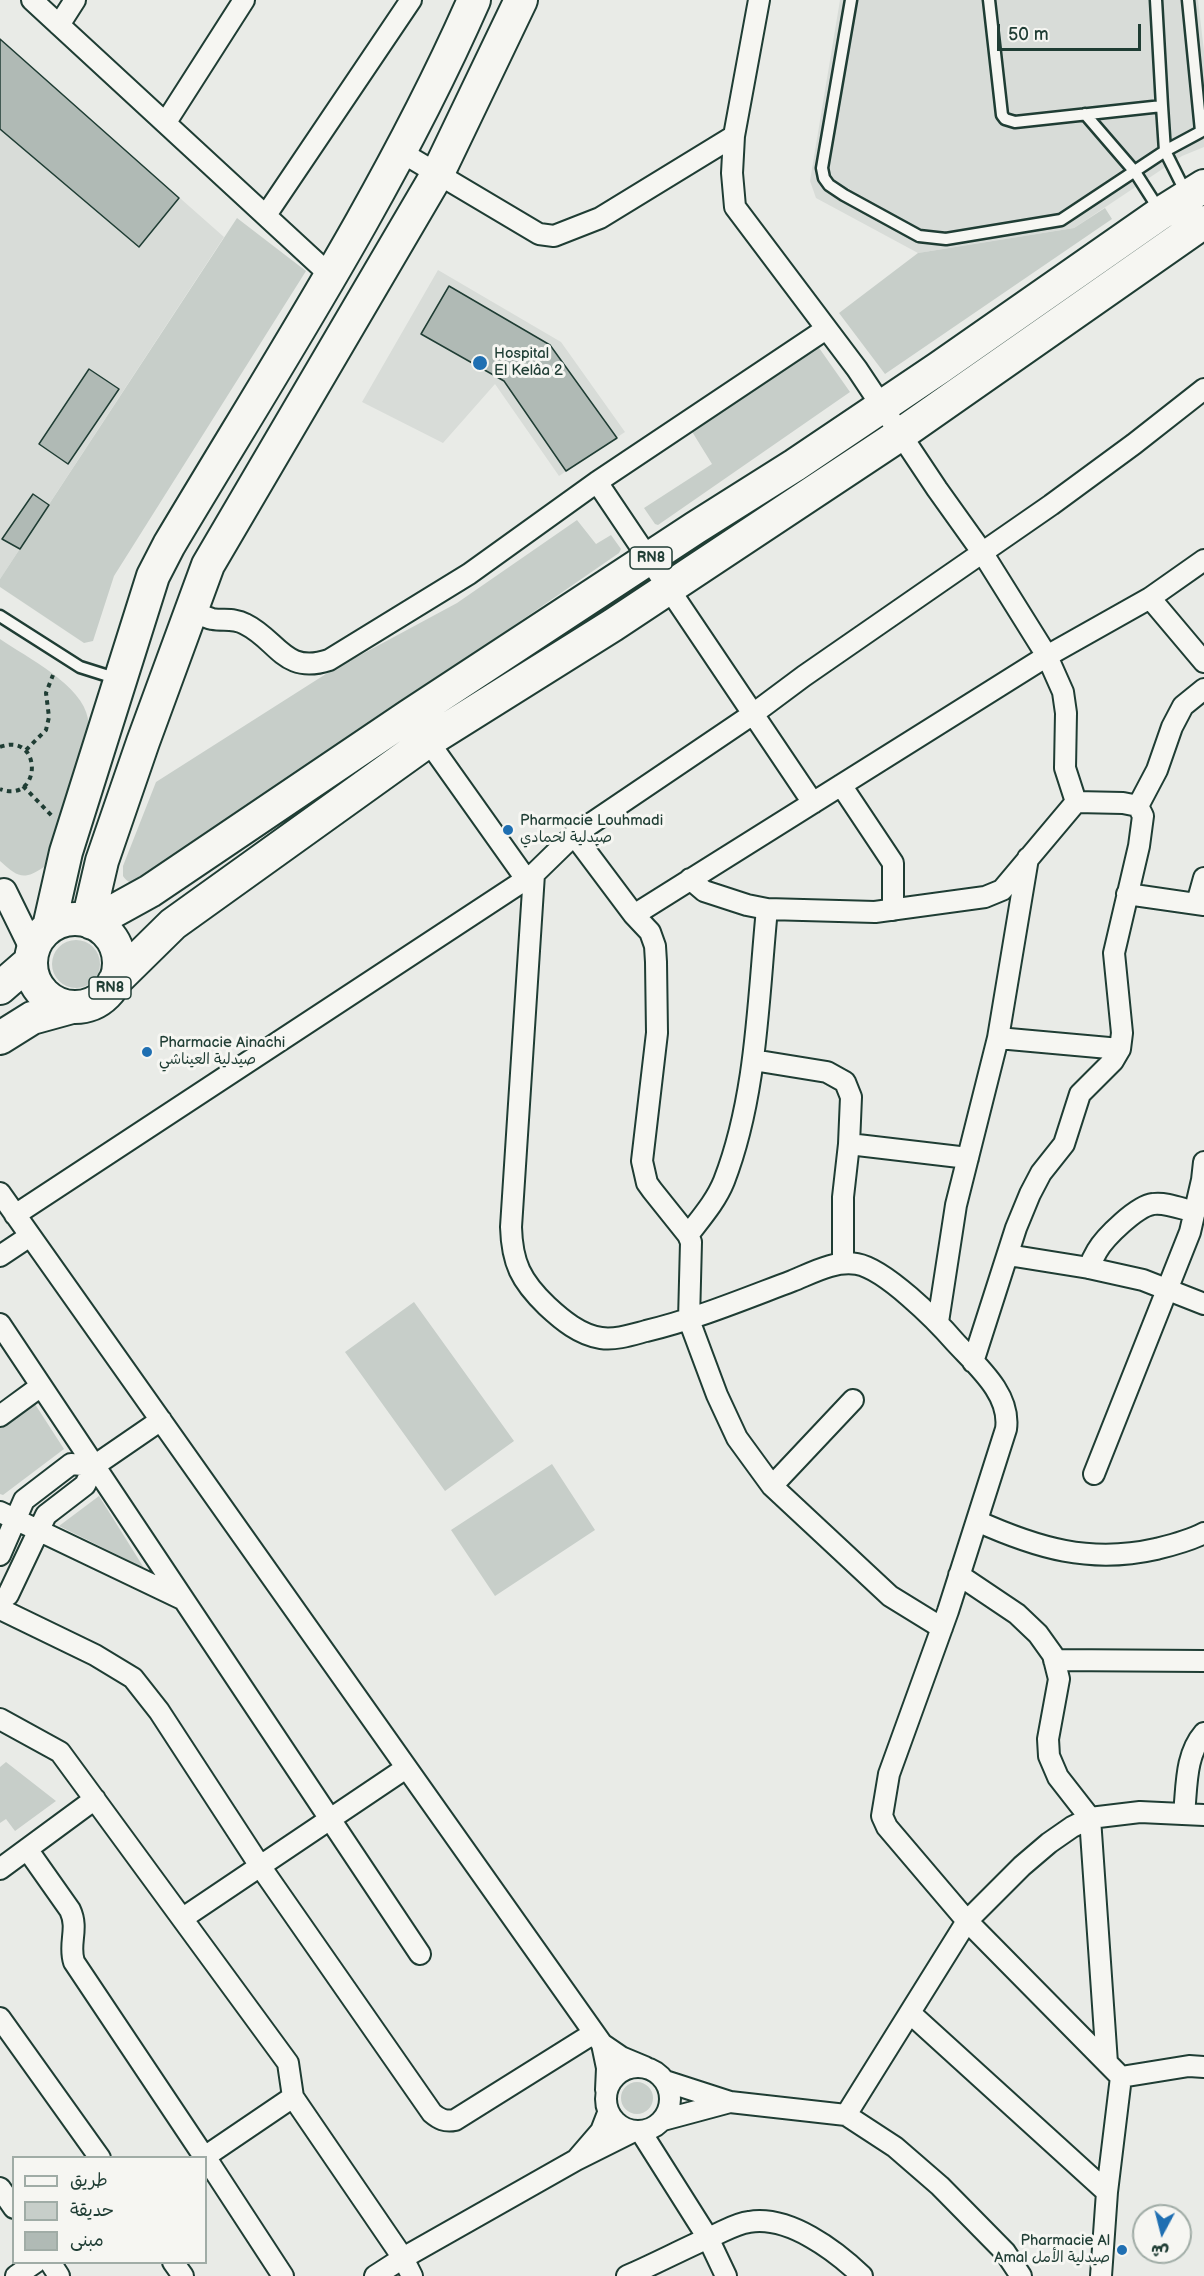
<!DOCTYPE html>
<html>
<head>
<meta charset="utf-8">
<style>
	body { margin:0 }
	#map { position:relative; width:1204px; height:2276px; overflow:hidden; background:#e9ebe7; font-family:"Balsamiq Sans","Playpen Sans Arabic",sans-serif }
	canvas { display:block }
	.legend { position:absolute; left:12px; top:2156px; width:195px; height:108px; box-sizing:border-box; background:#f6f6f2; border:2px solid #a0aca6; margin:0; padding:8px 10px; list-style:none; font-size:18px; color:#1f3d34 }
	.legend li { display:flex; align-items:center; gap:12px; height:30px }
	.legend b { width:30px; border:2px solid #a0aca6 }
	.north { position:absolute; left:1132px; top:2204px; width:60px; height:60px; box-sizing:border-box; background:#f6f6f2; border:2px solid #a0aca6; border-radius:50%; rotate:187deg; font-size:16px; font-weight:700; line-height:24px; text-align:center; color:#1f3d34 }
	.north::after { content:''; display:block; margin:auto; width:21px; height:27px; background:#1f6fb2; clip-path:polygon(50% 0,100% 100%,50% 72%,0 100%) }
	.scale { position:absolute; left:997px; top:24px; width:144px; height:27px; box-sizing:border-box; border:3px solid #1f3d34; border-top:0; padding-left:8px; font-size:18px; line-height:21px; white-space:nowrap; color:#1f3d34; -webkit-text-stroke:4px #f6f6f2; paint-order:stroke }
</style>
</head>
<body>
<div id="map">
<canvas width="1204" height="2276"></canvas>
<ul class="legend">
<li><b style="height:8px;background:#f6f6f2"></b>طريق</li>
<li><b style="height:16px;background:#c7cec9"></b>حديقة</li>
<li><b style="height:16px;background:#b0bab5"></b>مبنى</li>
</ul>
<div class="north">ش</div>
<div class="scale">50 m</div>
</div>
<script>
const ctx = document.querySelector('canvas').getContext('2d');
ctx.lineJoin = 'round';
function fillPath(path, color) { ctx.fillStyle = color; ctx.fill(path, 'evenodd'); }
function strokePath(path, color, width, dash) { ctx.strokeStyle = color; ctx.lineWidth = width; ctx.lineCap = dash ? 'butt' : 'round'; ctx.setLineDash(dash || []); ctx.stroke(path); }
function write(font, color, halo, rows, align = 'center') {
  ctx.font = font + ' "Balsamiq Sans","Playpen Sans Arabic",sans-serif'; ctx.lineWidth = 6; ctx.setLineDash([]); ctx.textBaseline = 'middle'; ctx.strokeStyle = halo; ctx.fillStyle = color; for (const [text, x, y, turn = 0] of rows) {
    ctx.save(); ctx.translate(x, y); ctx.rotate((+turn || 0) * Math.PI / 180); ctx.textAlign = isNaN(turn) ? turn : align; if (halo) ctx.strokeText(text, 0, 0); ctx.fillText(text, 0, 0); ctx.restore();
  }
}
fillPath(new Path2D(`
	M840,0h358l6,51v96l-22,9 -108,72 -156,25 -102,-55 -6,-17z
	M0,39l224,198 -224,342z
	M438,270l123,72 64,90 -66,44 -64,-92 -52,59 -81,-41z`), '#d8dcd8');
fillPath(new Path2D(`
	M1105,208l7,11 -227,155 -46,-61 79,-60 156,-25z
	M237,218l69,53 -192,305 -21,65 -9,2 -84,-56v-8z
	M817,345l33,47 -192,133 -3,-1 -11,-16 68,-44 -21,-34z
	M577,520l19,24 15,-9 10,14 -2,4 -478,330c-9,1 -13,0 -18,-7v-10l33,-84 173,-110 128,-69z
	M0,639c26,18 83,46 88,80 0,6 -1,13 -2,19l-42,129c-21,14 -26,10 -44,-6z
	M52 964a24 24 0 1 1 48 0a24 24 0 1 1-48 0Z
	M414,1302l100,139 -69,50 -100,-139z
	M33,1401l31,48 -61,46 -3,-1v-70z
	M552,1464l43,66 -100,66 -44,-66z
	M99,1496l45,72 -85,-42z
	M6,1762l50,39 -41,30 -9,-12 -6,4v-56z
	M621 2098a16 16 0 1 1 32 0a16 16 0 1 1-32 0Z`), '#c7cec9');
const building = new Path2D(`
	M0,39l179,159 -40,49 -139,-118z
	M449,286l101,59 67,93 -51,33 -62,-90 -83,-47z
	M89,369l30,20 -51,75 -29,-20z
	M33,494l16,11 -29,44 -18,-10z`);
fillPath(building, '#b0bab5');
strokePath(building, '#1f3d34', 1.5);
const service = new Path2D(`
	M851,0l-29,168 2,10 5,7 15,10 75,41 27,3 115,-19 104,-69 39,-21
	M989,0l13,115 3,4 10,3 147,-16 -6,-106
	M1188,0l13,131
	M1162,106l3,45 21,42
	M1085,114l50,58 25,39
	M0,616l80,51 38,12`);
const minor = new Path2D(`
	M32,0l298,275
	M759,0l-25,136 -2,37 3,34 122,162 80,120 45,63 65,104 16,36 3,21 -1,55 11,34 47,1 15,3 5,10 -4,30 -25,107 8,80 -2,16 -7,12 -33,33 -16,50 -23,29 -11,21 -14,34 -43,134
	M59,25l16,-25
	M166,122l78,-122
	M401,152l138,82 15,2 46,-18 134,-82
	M266,215l145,-215
	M597,482l216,321
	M1150,598l54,64
	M190,611c7,2 15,6 22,8 12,2 22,-1 33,5 33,16 39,51 84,36l140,-86 128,-92 229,-153
	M428,741l98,138
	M841,785l52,78v47
	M1138,806l19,-36 15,-43 11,-21 21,-17
	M574,835l60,80 413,-259 103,-58 54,-38
	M534,874l-23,353c1,36 10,54 36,79 15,14 33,29 54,32 15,2 30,-3 45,-7 50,-12 98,-32 146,-50 20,-8 43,-21 65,-17 28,5 79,56 98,78 22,24 56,52 51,87l-58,182 -59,163 -7,42 5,11 80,94 154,156
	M690,879l14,12 43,14 20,4 108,3 110,-15 17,-7 74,-88
	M1127,894l77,11
	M1197,903l7,-25
	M634,915l16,17 5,14 1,16 1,71 -15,128 5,22 5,7 36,45 3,7 -2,78 28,75 20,43 35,48 118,110 52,32
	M998,1038l122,11
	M753,1060l74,12 18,10 6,15 -2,47 -6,53v66
	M849,1144l119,14
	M0,1193l602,851
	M15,1215l519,-341 40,-39 179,-121 51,-38 247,-171 83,-61 70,-55
	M688,1235c13,-17 28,-34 36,-54 33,-85 34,-182 43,-272
	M1008,1255l81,13 54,12 61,24
	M0,1256l30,-20
	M1089,1268c2,-6 5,-12 8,-17 8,-14 40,-45 56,-47 13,-2 29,5 42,8
	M938,1322l18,-117 42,-167 30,-180
	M0,1324l420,630
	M0,1416l41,-30
	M1094,1474l96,-242 12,-52 2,-18
	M772,1486l81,-86
	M0,1512l182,87
	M977,1521c60,27 113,43 179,28 16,-4 33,-8 48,-16
	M0,1555l24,-55 47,-36 23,2
	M959,1575l58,39 21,20 15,21 6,24 -11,60 1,17 9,21 32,41 17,245
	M0,1600l8,-5 38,-80 39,-30 9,-19 67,-46
	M0,1609l95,46 38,23 26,33 101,155 172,247c7,6 13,9 23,7l139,-87
	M1054,1660l150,1
	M0,1719l60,33 228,311 5,34 110,161 9,18
	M1184,1814c3,-28 1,-59 20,-81
	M27,1849l43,61c9,19 -2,34 4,52l131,196
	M0,1869l95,-70
	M183,1918l223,-150
	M910,2013l197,179
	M0,2018l100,140
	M606 2099a32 32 0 1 1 64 0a32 32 0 1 1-64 0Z
	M665,2081l65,21 116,13 49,32 45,39 65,66 16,24
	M606,2090l1,-22 -5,-24 19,13 24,10
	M608,2113l-7,18 -25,29 58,-29
	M846,2115l121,-194 55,-55 27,-23 23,-16 18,-9 50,-6 64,3
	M663,2120l67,-18
	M641,2132l67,106 18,38
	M203,2158l90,-61
	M206,2158l77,118
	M0,2188l14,20
	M50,2262l9,14
	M173,2262l10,14
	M16,2276l20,-14
	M375,2276l28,-18 173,-98
	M627,2276c30,-13 58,-28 88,-41 11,-5 23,-12 34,-13 40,-7 87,29 113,54
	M1101,2276l6,-84 14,-115 68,-11 15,1`);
const tertiary = new Path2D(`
	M4,891l29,59`);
const primary = new Path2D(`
	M31 963a44 44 0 1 1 88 0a44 44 0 1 1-88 0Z
	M88,921l14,-60 41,-119 65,-177 230,-392 83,-173
	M92,923l58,-32 259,-175 286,-188 100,-63 144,-97 222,-155 43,-27
	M49,927l17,-75 87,-276 16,-31c106,-178 221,-354 305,-545
	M114,982l59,-58 255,-183 185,-116 288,-191 303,-212
	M0,988l31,-27
	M0,1038l32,-20 40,-11`);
strokePath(service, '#1f3d34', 15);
strokePath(minor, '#1f3d34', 24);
strokePath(tertiary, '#1f3d34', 28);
strokePath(primary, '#1f3d34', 36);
strokePath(new Path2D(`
	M0,747c43,-16 42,58 0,42
	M26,750l20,-20 3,-13 -3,-24 7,-18
	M23,786l29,30`), '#1f3d34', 4, [4.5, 4.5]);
strokePath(service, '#f6f6f2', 10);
strokePath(minor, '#f6f6f2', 20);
strokePath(tertiary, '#f6f6f2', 24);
strokePath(primary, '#f6f6f2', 32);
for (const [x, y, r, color] of [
	[480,363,8,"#1f6fb2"],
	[508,830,6,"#1f6fb2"],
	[147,1052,6,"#1f6fb2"],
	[1122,2250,6,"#1f6fb2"]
]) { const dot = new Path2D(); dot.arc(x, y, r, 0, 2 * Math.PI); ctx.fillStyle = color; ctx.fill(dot); strokePath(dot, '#f6f6f2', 2); }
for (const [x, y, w] of [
	[651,558,42],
	[110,988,42]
]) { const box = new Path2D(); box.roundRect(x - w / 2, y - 11, w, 22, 4.5); ctx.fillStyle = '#f6f6f2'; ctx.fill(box); strokePath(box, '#1f3d34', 1.5); }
write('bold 14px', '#1f3d34', null, [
	["RN8",651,558],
	["RN8",110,988]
]);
write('15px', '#1f3d34', '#f6f6f2', [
	["Hospital",494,354],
	["El Kelâa 2",494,371],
	["Pharmacie Louhmadi",520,821],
	["صيدلية لحمادي",520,838],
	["Pharmacie Ainachi",159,1043],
	["صيدلية العيناشي",159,1060],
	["Pharmacie Al",1110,2241,"right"],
	["Amal صيدلية الأمل",1110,2258,"right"]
], 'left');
</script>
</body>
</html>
